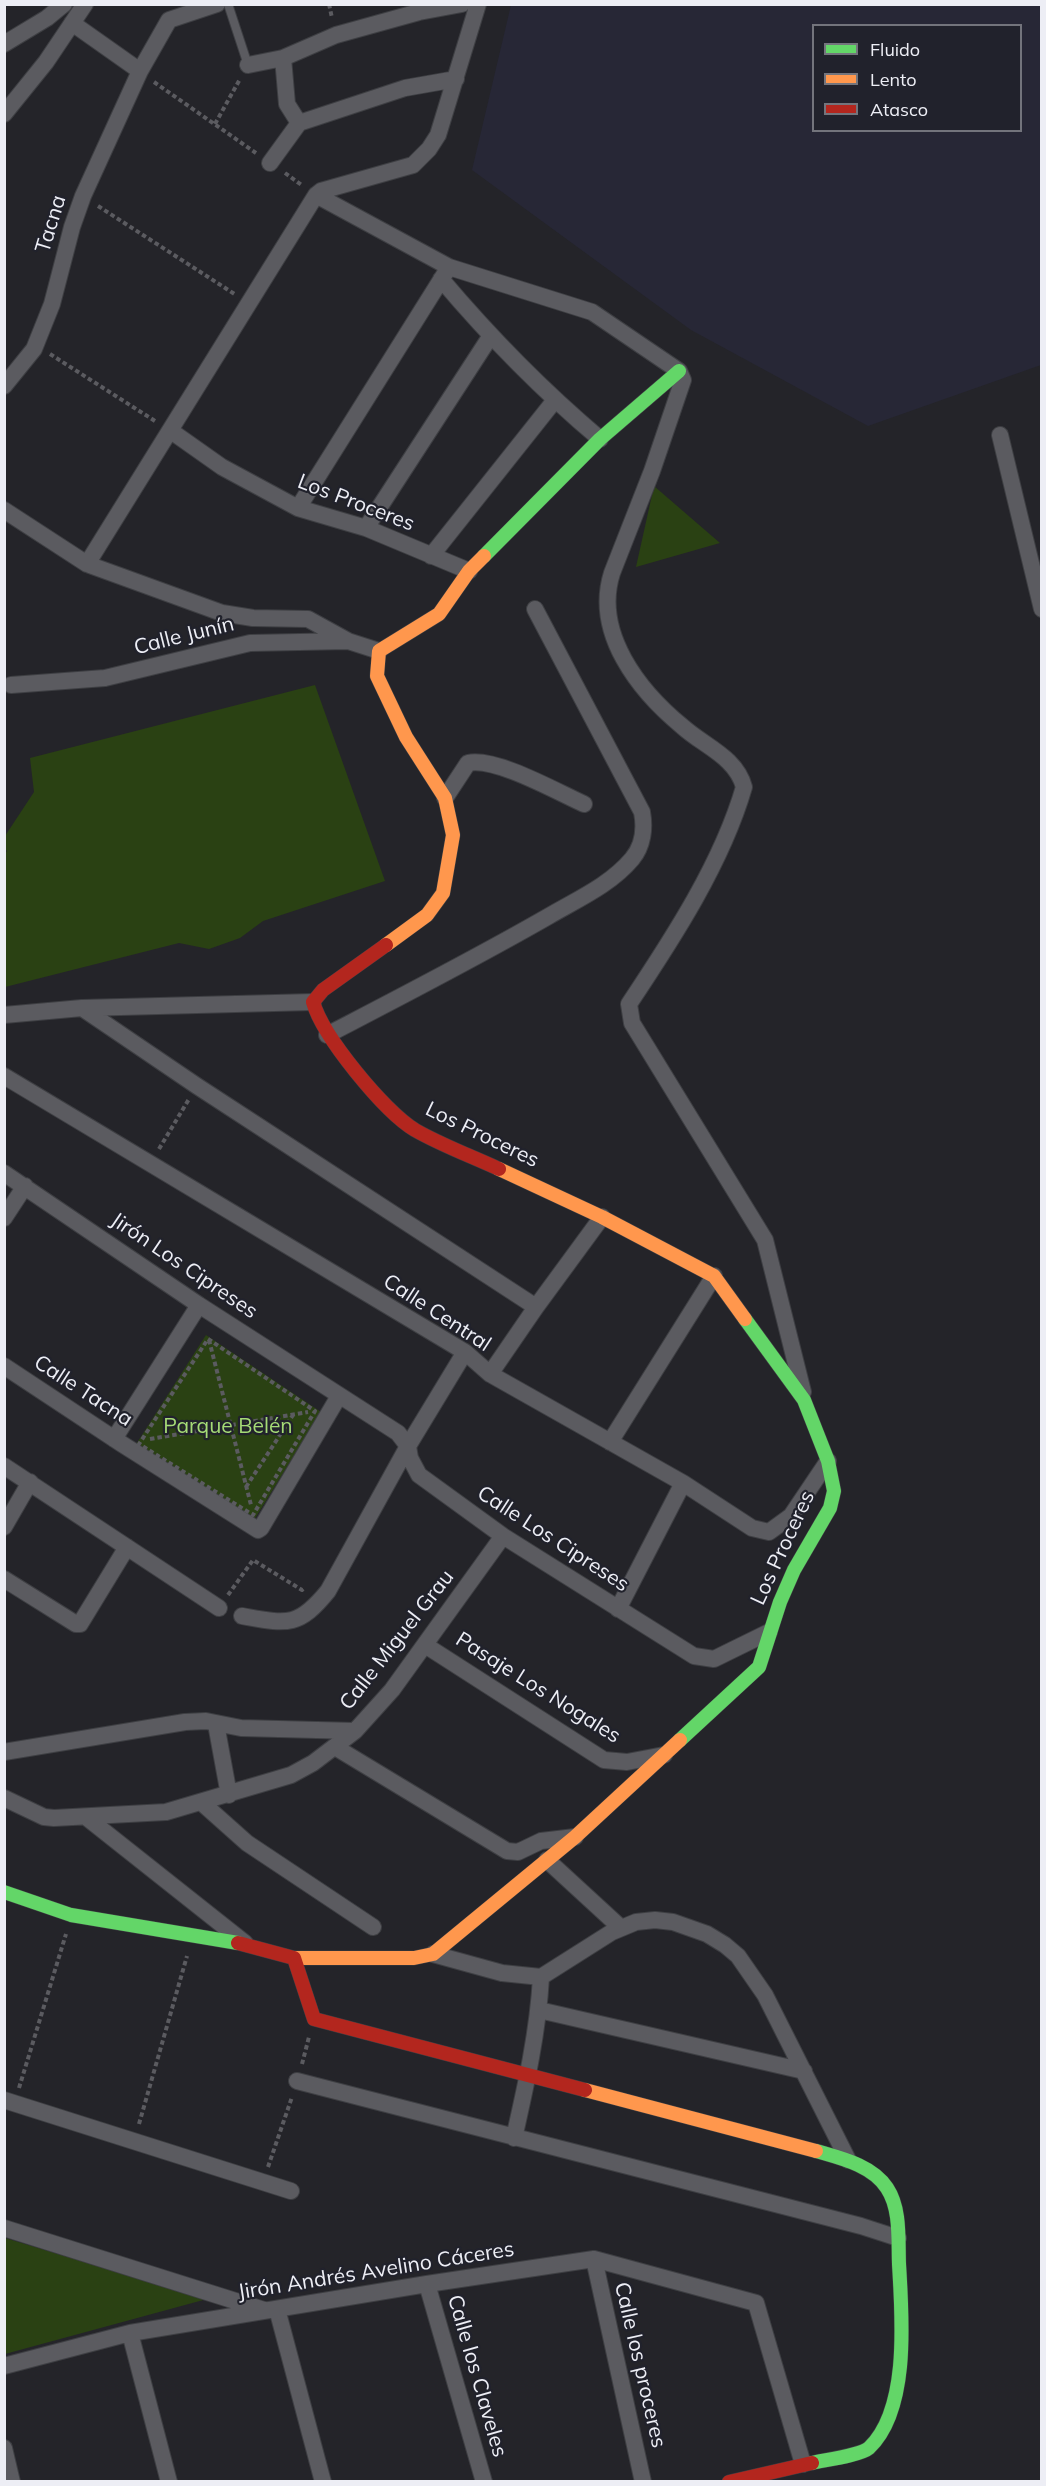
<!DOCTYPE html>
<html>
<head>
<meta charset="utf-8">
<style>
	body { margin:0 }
	#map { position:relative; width:1046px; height:2486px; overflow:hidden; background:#242429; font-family:Mulish,sans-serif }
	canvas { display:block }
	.frame { position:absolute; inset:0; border:6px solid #edeef5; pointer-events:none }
	.legend { position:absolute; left:812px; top:24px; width:210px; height:108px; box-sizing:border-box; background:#21222c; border:2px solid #73747c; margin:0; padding:8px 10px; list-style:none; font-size:18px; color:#edeef5 }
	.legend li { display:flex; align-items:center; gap:12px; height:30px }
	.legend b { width:30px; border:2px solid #73747c }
</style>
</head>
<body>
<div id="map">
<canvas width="1046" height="2486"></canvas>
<div class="frame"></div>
<ul class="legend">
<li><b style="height:8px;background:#63d668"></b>Fluido</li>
<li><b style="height:8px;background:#ff974d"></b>Lento</li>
<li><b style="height:8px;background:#b3261e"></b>Atasco</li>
</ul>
</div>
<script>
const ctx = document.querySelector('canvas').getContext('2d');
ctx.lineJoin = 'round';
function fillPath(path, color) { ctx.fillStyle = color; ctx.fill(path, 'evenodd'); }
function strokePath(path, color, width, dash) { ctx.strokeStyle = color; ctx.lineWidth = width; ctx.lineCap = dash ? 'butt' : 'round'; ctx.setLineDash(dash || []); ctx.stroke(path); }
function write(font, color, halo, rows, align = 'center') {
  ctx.font = font + ' Mulish,sans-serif'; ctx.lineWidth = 4.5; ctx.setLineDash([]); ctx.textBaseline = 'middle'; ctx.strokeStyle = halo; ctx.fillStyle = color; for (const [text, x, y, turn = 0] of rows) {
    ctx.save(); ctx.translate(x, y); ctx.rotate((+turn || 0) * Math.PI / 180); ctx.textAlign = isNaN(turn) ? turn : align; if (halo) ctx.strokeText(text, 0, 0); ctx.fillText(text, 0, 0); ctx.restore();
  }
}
fillPath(new Path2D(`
	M511,5h530v360l-173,61 -177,-96 -219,-160zM814,26h206v104h-206z`), '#272736');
fillPath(new Path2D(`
	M654,486l66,57 -84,24z
	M315,685l70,196 -122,40 -23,17 -31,11 -30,-6 -174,44 -1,-132 3,-4 -2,-2v-13l29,-44 -4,-34z
	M206,1335l115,77 -67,108 -119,-74z
	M5,2238l202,61 -202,55z`), '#2a4113');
const lane = new Path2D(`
	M228,4l20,61`);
const street = new Path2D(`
	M72,23l68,48
	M4,44l43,-26 17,-14
	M283,58l4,46 12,19
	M248,65l35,-7 53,-23 83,-23 43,-8
	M4,114l42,-52 39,-58
	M270,163l29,-40 106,-35 51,-9
	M316,195l133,72 143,45 87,59 4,9 -31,91 -40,102c-19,60 27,118 71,154 21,19 53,30 61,60 -22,76 -71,151 -115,217l3,19 133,217 38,152
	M441,279c49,58 101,111 159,160
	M4,386l30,-37 18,-45 20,-77 11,-31 57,-125 29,-51 48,-16
	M171,431l51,36 76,41 68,20 103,43
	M1000,435l42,174
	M298,508l151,-241
	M4,510l83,54 135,49 31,5 55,1 40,22
	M366,528l124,-191
	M431,556l124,-156
	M87,564l229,-369 5,-4 92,-26 16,-16 9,-14 40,-131
	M11,685l94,-7 145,-35 98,-2 31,10
	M445,798l23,-35c28,-6 89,29 116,41
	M82,1008l115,78 339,221
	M4,1015l78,-7 231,-6
	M327,1035c75,-39 149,-77 222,-119 29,-17 61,-31 83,-57 11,-13 13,-31 10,-47l-107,-203
	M4,1076l461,276 25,22 193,109 69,45 17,4 22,-16 37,-55
	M4,1173l195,132 199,128 10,13 2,12 9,17 84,61 191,120 20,3 55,-27
	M4,1218l21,-32
	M4,1366l118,78 136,86 3,-2 78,-132
	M490,1374l46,-67 66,-90
	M114,1439l85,-134
	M610,1442l104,-166
	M4,1466l215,142
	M4,1527l26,-45
	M4,1579l72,45h4l47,-77
	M618,1609l65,-126
	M242,1616c45,8 56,12 86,-25l80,-145 57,-94
	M425,1645l179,115 23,2 37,-7
	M216,1724l13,71
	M335,1747l172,104 11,1 23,-11 34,-4
	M4,1752l181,-30 21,-1 35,7 114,3
	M4,1798l40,19 10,1 112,-6 125,-37 22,-12 42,-32 37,-41 111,-154
	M201,1802l46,41 126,84
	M86,1817l159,126
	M547,1860l74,68
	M433,1954l69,19 39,4 71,-45 24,-10 19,-2 18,2 34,12 18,11 13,11 27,39 83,165
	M539,2010l265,61
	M297,2081l564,145 37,12
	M4,2100l287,91
	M514,2138c12,-53 24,-106 27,-161
	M4,2228l260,82
	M594,2259l49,223
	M427,2284l57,198
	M277,2309l46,173
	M130,2333l39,149
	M4,2366l126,-33 297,-49 167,-25 162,44 47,161
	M4,2448l8,34`);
const fast = new Path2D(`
	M484,556l116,-117 79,-68
	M680,1740l79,-73 21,-65 14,-32 36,-62 4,-17 -6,-30 -24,-61 -59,-81
	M4,1892l67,23 167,28
	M812,2463c13,-3 49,-8 57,-15 41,-39 33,-132 30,-184 -1,-24 2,-55 -12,-76 -15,-23 -47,-30 -71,-37`);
const slow = new Path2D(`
	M386,945l41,-30 16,-22 10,-58 -8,-37 -39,-61 -29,-61 2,-25 60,-37 30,-43 15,-15
	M499,1169l103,48 112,59 31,43
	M294,1958h120l19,-4 142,-117 105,-97
	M585,2090l231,61`);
const jam = new Path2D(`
	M386,945l-63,45 -10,12c10,35 71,109 102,128 26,15 56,26 84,39
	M238,1943l56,15 20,61 271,71
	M729,2482l83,-19`);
strokePath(lane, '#3e3f43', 10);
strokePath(street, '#3e3f43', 18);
strokePath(fast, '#3e3f43', 15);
strokePath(slow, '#3e3f43', 15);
strokePath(jam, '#3e3f43', 15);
strokePath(new Path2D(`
	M329,4l3,14
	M154,82l102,71
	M215,124l25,-45
	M285,173l18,13
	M98,206l138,89
	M50,354l105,67
	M159,1149l30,-50
	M208,1339l107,72 -62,104 -114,-71z
	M209,1340l42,165
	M150,1439l158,-27
	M246,1487l47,-72
	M228,1595l25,-35 49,30 2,-2
	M302,2064l7,-27
	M19,2088l47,-154
	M139,2124l48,-168
	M268,2167l24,-70`), '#5b5b60', 4, [4.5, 3]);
strokePath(lane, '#5b5b60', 8);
strokePath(street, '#5b5b60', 16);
strokePath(fast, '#63d668', 14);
strokePath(slow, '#ff974d', 14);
strokePath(jam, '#b3261e', 14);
write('21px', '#edeef5', '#21222c', [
	["Tacna",51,224,-73],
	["Los Proceres",356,503,21],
	["Calle Junín",184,636,-14],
	["Los Proceres",482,1135,26],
	["Jirón Los Cipreses",184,1266,34],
	["Calle Central",437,1313,33],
	["Calle Tacna",83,1391,33],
	["Calle Los Cipreses",553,1539,33],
	["Los Proceres",783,1548,-65],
	["Calle Miguel Grau",397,1640,-52],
	["Pasaje Los Nogales",538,1688,32],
	["Jirón Andrés Avelino Cáceres",376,2271,-9],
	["Calle los proceres",640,2365,77],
	["Calle los Claveles",477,2376,74]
]);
write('21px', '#a5db76', '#21222c', [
	["Parque Belén",228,1427]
]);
</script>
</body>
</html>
